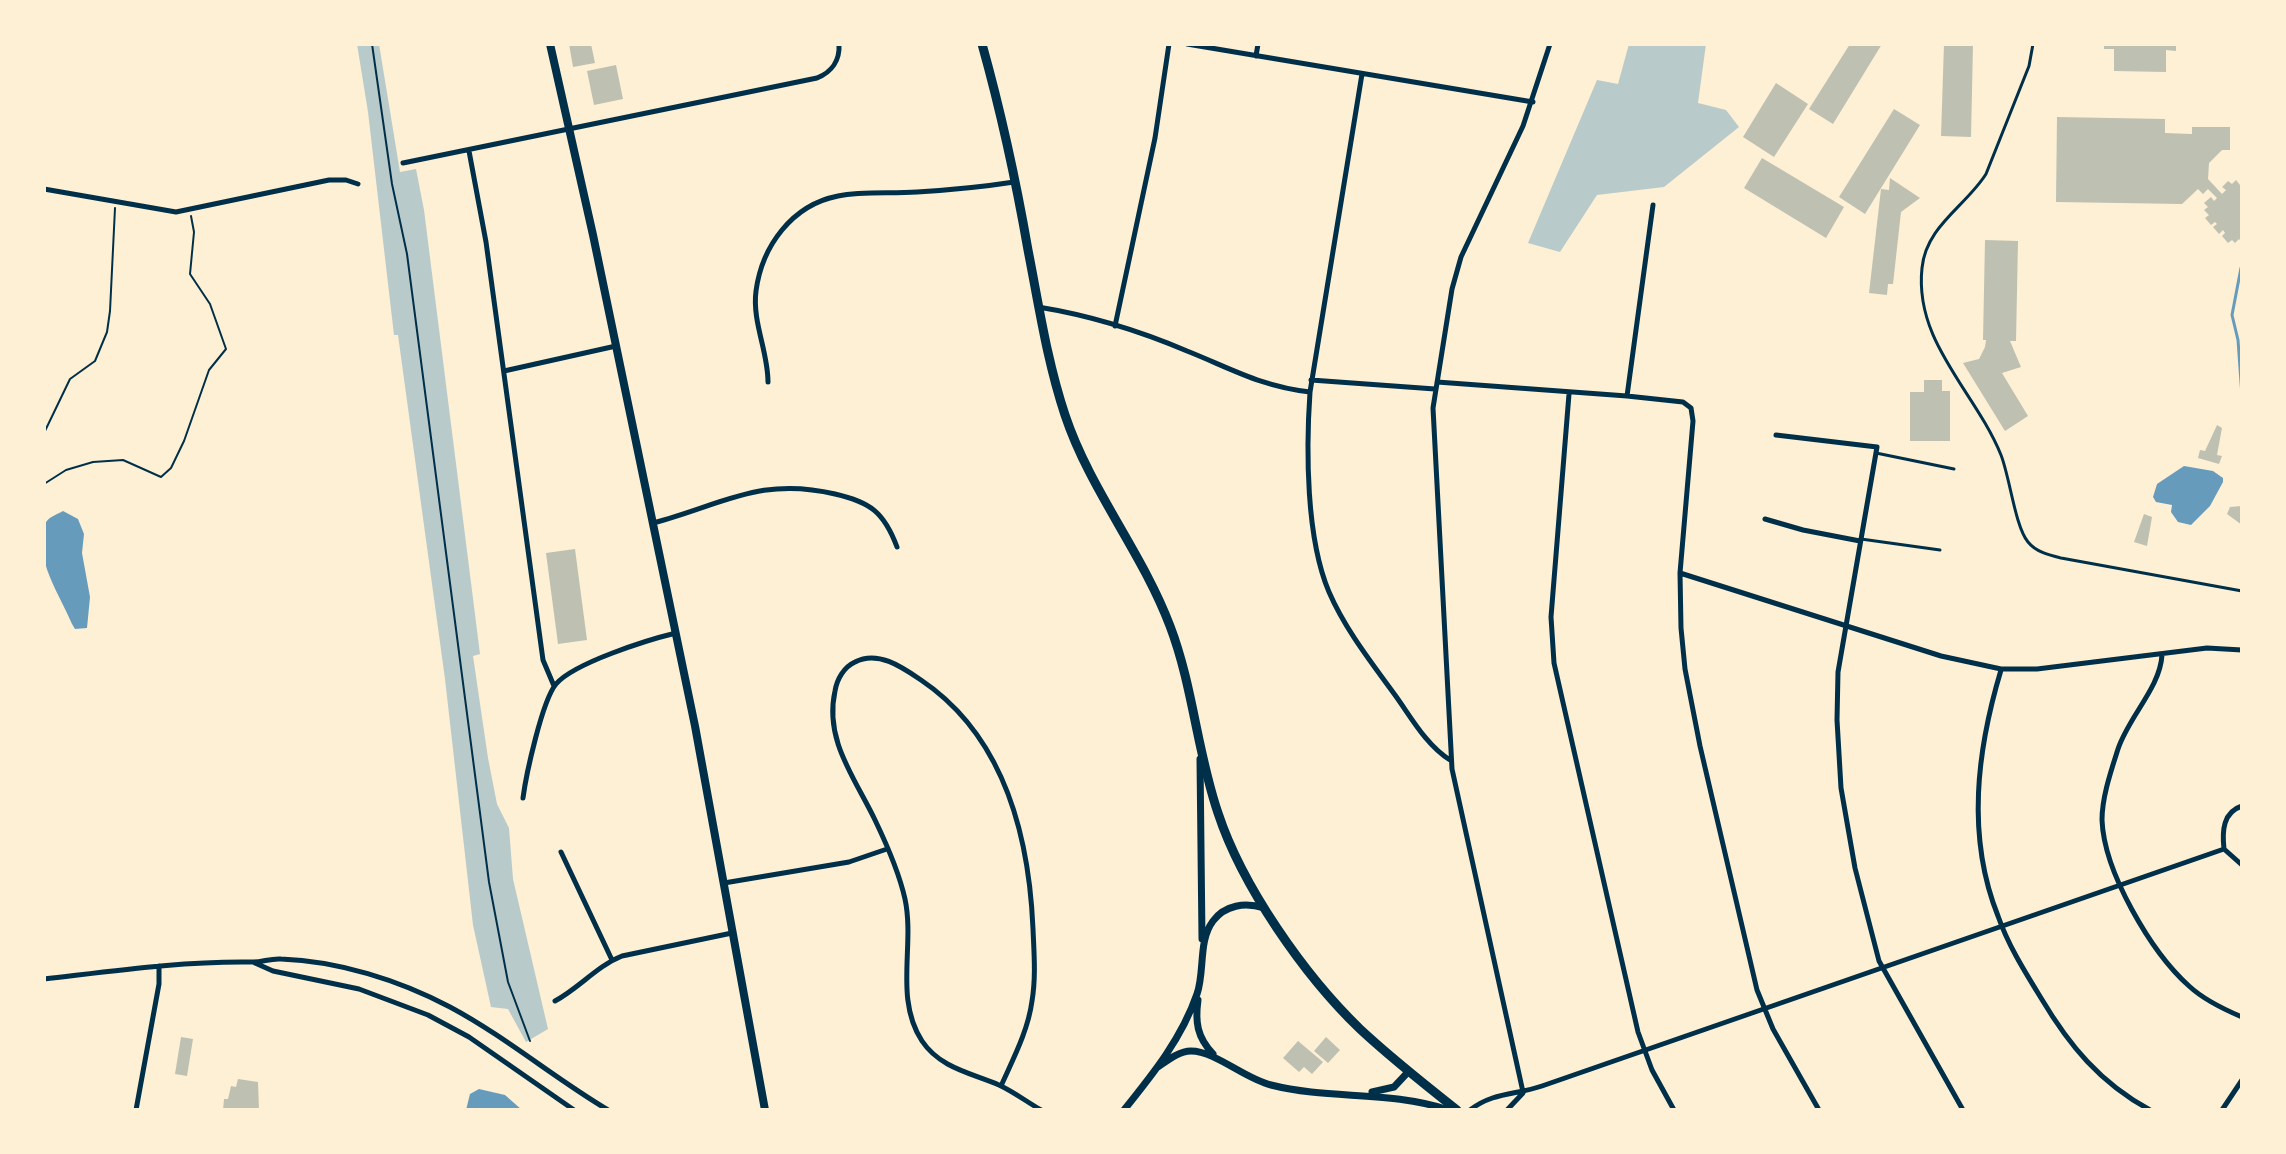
<!DOCTYPE html>
<html>
<head>
<meta charset="utf-8">
<style>
	body { margin:0 }
	#map { position:relative; width:2286px; height:1154px; overflow:hidden; background:#fdf0d5; font-family:"DejaVu Sans",sans-serif }
	canvas { display:block }
	.frame { position:absolute; inset:0; border:46px solid #fdf0d5; pointer-events:none }
</style>
</head>
<body>
<div id="map">
<canvas width="2286" height="1154"></canvas>
<div class="frame"></div>
</div>
<script>
const ctx = document.querySelector('canvas').getContext('2d');
ctx.lineJoin = 'round';
function fillPath(path, color) { ctx.fillStyle = color; ctx.fill(path, 'evenodd'); }
function strokePath(path, color, width, dash) { ctx.strokeStyle = color; ctx.lineWidth = width; ctx.lineCap = dash ? 'butt' : 'round'; ctx.setLineDash(dash || []); ctx.stroke(path); }
fillPath(new Path2D(`
	M357,44h22l21,128 16,-3 8,41 56,444 -7,2 15,102 9,46 12,24 4,51 35,150 -22,13 -18,-33 -17,-2 -18,-82 -28,-246 -47,-344h-4l-26,-223z
	M1629,44h77l-8,59 28,7 13,17 -75,60 -67,8 -37,57 -32,-9 69,-163 21,4z`), '#b9caca');
fillPath(new Path2D(`
	M2184,466l29,5 10,7v4l-13,24 -19,19 -13,-3 -7,-10 1,-7 -16,-3 -3,-5 4,-13z
	M63,511l15,8 6,15 -2,19 8,44 -3,31 -12,1 -3,-5c-12,-29 -38,-65 -28,-98 3,-9 12,-11 19,-15z
	M479,1089l26,6 17,15h-56l4,-16z`), '#669bbc');
strokePath(new Path2D(`
	M2241,268l-9,47 6,25 4,56`), '#669bbc', 3);
fillPath(new Path2D(`
	M569,44h22l4,19 -22,4z
	M1850,44h32l-49,80 -24,-15z
	M1944,44h29l-2,93 -30,-1z
	M2104,44h72v7l-10,-1v22l-52,-1v-22h-10z
	M616,65l7,34 -29,6 -7,-34z
	M1776,83l32,21 -34,53 -31,-20z
	M1894,109l26,16 -55,89 -26,-17z
	M2057,117l108,2v14l27,1v-7h38v23h-8l-13,13 -1,16 14,15 4,-4 -4,-3 6,-6 4,3 4,-4 4,5 2,-2v60l-3,-4 -4,4 -3,-3 -4,3 -6,-7 3,-3 -2,-3 -4,4 -6,-7 4,-3 -2,-2 -4,3 -6,-7 4,-3 -5,-5 4,-3 -4,-4 7,-6 3,4 3,-3 -9,-9 -5,5 -5,-5 -16,15 -126,-2z
	M1762,158l82,49 -18,31 -82,-50z
	M1890,178l30,20 -19,14 -8,72h-5l-1,11 -18,-2 12,-104 8,1z
	M1985,240l33,1 -2,100h-6l11,26 -19,6 26,43 -23,15 -42,-68 16,-4 6,-12 1,-7h-3z
	M1924,380h18v11h8v50h-40v-49h14z
	M2217,425l5,3 -5,27 5,1 -3,8 -21,-6 2,-8 5,1z
	M2242,506v19l-15,-11 3,-7z
	M2144,514l8,3 -5,29 -13,-4z
	M575,549l12,91 -29,4 -12,-91z
	M181,1037l12,2 -6,37 -12,-2z
	M1326,1037l14,13 -12,13 -14,-12z
	M1298,1041l25,21 -11,12 -8,-7 -5,5 -16,-14z
	M238,1079l20,3 1,28h-36l1,-11h4l3,-13 5,1z`), '#bec0b2');
strokePath(new Path2D(`
	M372,44l20,140 15,70 82,628 19,100 22,59
	M44,433l26,-54 25,-18 12,-29 3,-21 5,-103
	M44,484l22,-14 27,-8 30,-2 38,17 10,-9 13,-27 25,-71 17,-21 -16,-45 -20,-30 4,-42 -3,-16`), '#003049', 2);
strokePath(new Path2D(`
	M2033,44l-4,22 -43,108c-20,32 -60,52 -64,94 -8,74 53,123 79,187 9,23 14,71 27,87 8,10 21,13 33,16l181,33
	M1876,453l78,16
	M1861,539l79,11`), '#003049', 3);
strokePath(new Path2D(`
	M1187,44l346,58
	M1256,56l2,-12
	M1362,74l-52,318c-4,58 -4,146 19,200 16,37 42,70 66,103 16,22 31,50 55,65
	M469,151l17,91 57,418 11,26
	M403,163l414,-85c15,-6 23,-18 22,-34
	M44,189l132,23 153,-32h17l12,4
	M1038,307c50,8 102,24 149,44 43,17 75,36 123,41
	M1115,326l40,-188 14,-94
	M504,371l112,-25
	M1311,380l124,9
	M768,382c0,-31 -16,-60 -12,-91 6,-45 36,-86 82,-95 26,-5 53,-2 79,-4 33,-2 65,-5 97,-10
	M1437,382l190,14 56,6 8,6 2,13 -13,152 1,55 4,41 15,77 57,244 16,39 46,81
	M1569,394l-18,223 3,46 84,369 14,38 22,40
	M1627,396l26,-191
	M1776,435l101,12 -39,225 -1,48 4,68 14,80 24,93 84,149
	M1765,519l38,11 57,11
	M653,523c69,-18 107,-47 182,-29 35,8 49,18 62,53
	M1680,573l261,83 60,13h36l170,-21 35,2
	M2162,655c-2,33 -33,61 -44,94 -7,22 -16,48 -16,71 2,52 49,132 87,166 15,14 34,23 53,31
	M2001,670c-24,80 -35,166 -3,246 10,29 27,56 43,82 28,47 59,85 109,112
	M523,798c3,-23 19,-97 33,-114 18,-21 91,-44 120,-51
	M2242,806c-19,6 -20,25 -18,43l18,16
	M561,852l51,108
	M724,883l125,-21 38,-13
	M255,963l18,8 86,18 69,26 41,22 105,73
	M44,979c69,-8 138,-18 207,-17 10,1 19,-4 30,-3 57,2 118,21 169,48 56,30 104,71 158,103
	M555,1001c24,-13 42,-35 67,-45l110,-23
	M1001,1086c12,-27 27,-55 31,-85 4,-24 2,-48 1,-72 -4,-95 -29,-193 -112,-249 -19,-13 -43,-30 -66,-18 -11,5 -18,17 -20,29 -11,49 20,87 40,129 12,25 24,52 30,79 10,47 -11,99 17,142 18,27 49,32 77,44 15,7 28,17 42,25
	M1523,1092l-71,-323 -19,-361 19,-119 9,-32 62,-131 27,-82
	M136,1110l23,-126v-18
	M1470,1110c23,-18 46,-15 72,-24l682,-237
	M1507,1110l16,-17
	M2222,1110l20,-30`), '#003049', 5);
strokePath(new Path2D(`
	M1200,759l2,180
	M1198,1000c-3,22 -1,37 15,54
	M1158,1067c10,-7 21,-16 33,-16 24,0 54,28 80,34 59,15 117,5 178,25
	M1372,1092l22,-5 15,-16
	M1124,1110c29,-36 58,-72 73,-116 8,-23 1,-53 16,-73 12,-16 32,-19 51,-13`), '#003049', 7);
strokePath(new Path2D(`
	M550,44l43,191 102,491 70,384`), '#003049', 8);
strokePath(new Path2D(`
	M982,44c19,68 34,137 46,206 11,56 19,111 37,165 25,75 77,137 105,211 23,60 27,126 48,187 24,73 86,162 142,216 31,29 64,55 97,81`), '#003049', 9);
</script>
</body>
</html>
